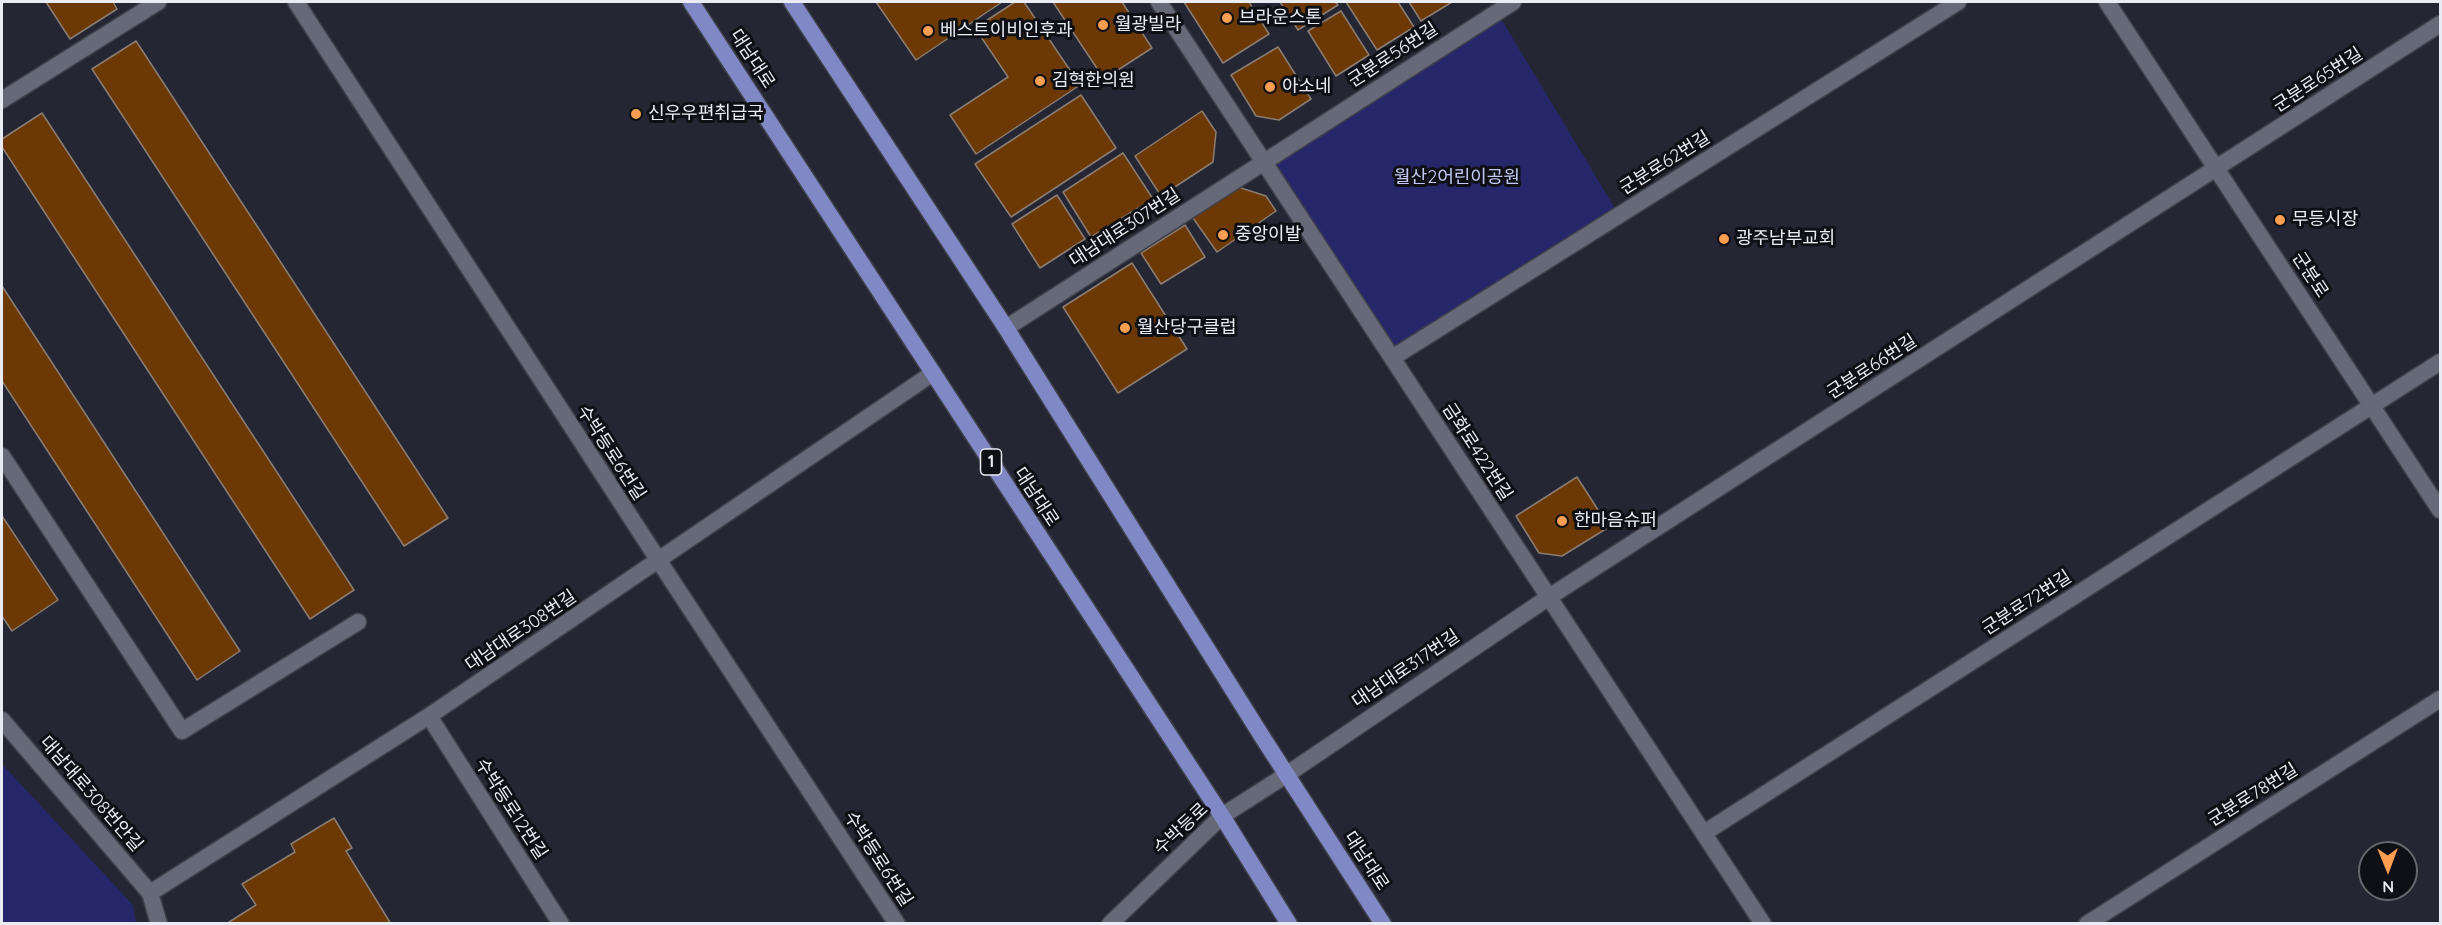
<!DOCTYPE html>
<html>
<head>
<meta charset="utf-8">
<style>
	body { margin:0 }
	#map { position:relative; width:2442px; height:925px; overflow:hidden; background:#242633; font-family:Quicksand,sans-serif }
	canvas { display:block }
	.frame { position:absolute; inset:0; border:3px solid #eaecf5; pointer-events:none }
	.north { position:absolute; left:2358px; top:841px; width:60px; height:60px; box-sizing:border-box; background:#0f1015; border:2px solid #67686f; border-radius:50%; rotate:179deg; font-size:16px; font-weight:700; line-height:24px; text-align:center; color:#eaecf5 }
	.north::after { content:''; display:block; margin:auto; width:21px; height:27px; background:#fb9e51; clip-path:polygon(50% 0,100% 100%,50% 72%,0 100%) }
</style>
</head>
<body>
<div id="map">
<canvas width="2442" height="925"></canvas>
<div class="frame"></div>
<div class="north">N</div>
</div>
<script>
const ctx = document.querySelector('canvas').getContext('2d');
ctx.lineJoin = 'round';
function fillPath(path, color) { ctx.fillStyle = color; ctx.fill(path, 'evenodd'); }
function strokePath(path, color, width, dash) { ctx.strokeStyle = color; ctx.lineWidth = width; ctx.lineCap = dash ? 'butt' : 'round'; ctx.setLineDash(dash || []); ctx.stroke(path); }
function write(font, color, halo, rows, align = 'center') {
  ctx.font = font + ' Quicksand,"Noto Sans KR",sans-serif'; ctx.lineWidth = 6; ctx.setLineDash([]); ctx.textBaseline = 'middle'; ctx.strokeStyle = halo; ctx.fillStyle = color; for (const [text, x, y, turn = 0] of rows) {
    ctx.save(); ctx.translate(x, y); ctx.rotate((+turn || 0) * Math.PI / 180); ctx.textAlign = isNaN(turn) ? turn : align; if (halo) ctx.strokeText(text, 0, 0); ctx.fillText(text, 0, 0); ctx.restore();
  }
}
fillPath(new Path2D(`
	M1497,12l122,203 -227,143 -128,-196z
	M2,764l131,141 3,18h-134z`), '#26276b');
const building = new Path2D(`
	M46,2h67l4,7 -47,30z
	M876,2h126l-86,58z
	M1015,2h9l56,83 -104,69 -26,-39 58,-38 -33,-49z
	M1053,2h69l30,46 -48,31z
	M1184,2h65l20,32 -46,29z
	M1280,2h55l3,3 -40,25z
	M1346,2h52l16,25 -37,23z
	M1409,2h43l-31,19z
	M1341,11l28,44 -33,21 -28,-45z
	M136,41l312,477 -44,28 -312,-477z
	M1278,47l33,52 -32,21 -23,-4 -25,-41z
	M1081,95l35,53 -105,69 -36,-53z
	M1202,111l14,21 -3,30 -52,34 -26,-40z
	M42,113l312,477 -44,29 -308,-472v-8z
	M1123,153l30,46 -62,38 -28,-45z
	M1238,187l28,9 10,15 -59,41 -24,-34z
	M1057,195l28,44 -45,29 -28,-44z
	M1185,225l20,32 -44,27 -20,-31z
	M1132,263l55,86 -69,44 -55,-86z
	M2,286l238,365 -43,29 -195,-299z
	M1577,477l32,50 -47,29 -23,-3 -23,-37z
	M2,516l56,84 -46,31 -10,-15z
	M334,818l18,30 -6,3 45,73h-165l30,-19 -14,-21 53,-32 -4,-8z`);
fillPath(building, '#6c3804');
strokePath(building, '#8b7d73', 1.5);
const service = new Path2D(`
	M2,100l140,-88
	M2,456l180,275 176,-109`);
const minor = new Path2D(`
	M296,2l363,559 238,363
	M1159,2l604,922
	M142,12l16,-10
	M1006,328l507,-326
	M1392,358l566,-356
	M429,716l132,208
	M2,720l148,173 9,31
	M1286,775l263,-178 891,-573
	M1704,833l736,-471
	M150,893l279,-177 504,-343
	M2087,924l353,-225`);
const tertiary = new Path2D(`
	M2107,2l333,508
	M1110,924l112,-108 64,-41`);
const primary = new Path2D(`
	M691,2l531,814 67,108
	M792,2l214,326 257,410 120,186`);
strokePath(service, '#3e404a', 19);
strokePath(minor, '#3e404a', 19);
strokePath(tertiary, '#3e404a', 19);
strokePath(primary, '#3e404a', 19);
strokePath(service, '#666978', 16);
strokePath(minor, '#666978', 16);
strokePath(tertiary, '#666978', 16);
strokePath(primary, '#8088c6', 16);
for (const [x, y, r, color] of [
	[1227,18,6,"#fb9e51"],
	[1103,25,6,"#fb9e51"],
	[928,31,6,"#fb9e51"],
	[1040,81,6,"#fb9e51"],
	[1270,87,6,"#fb9e51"],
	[636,114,6,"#fb9e51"],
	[2280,220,6,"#fb9e51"],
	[1223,235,6,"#fb9e51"],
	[1724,239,6,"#fb9e51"],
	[1125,328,6,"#fb9e51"],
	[1562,521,6,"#fb9e51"]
]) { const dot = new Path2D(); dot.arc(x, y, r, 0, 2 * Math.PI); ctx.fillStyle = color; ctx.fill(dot); strokePath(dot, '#0f1015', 2); }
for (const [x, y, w] of [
	[991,462,21]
]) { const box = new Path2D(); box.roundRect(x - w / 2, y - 13, w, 26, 4.5); ctx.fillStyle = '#0f1015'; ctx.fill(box); strokePath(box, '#eaecf5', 1.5); }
write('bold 16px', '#eaecf5', null, [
	["1",991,462]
]);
write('18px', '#eaecf5', '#0f1015', [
	["브라운스톤",1239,18],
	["월광빌라",1115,25],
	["베스트이비인후과",940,31],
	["김혁한의원",1052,81],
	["아소네",1282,87],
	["신우우편취급국",648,114],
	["무등시장",2292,220],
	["중앙이발",1235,235],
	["광주남부교회",1736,239],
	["월산당구클럽",1137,328],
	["한마음슈퍼",1574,521]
], 'left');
write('18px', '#eaecf5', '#0f1015', [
	["군분로56번길",1393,55,-33],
	["대남대로",752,59,57],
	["군분로65번길",2318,80,-33],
	["군분로62번길",1665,163,-32],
	["대남대로307번길",1125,228,-33],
	["군분로",2310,275,57],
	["군분로66번길",1872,367,-33],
	["금화로422번길",1477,452,57],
	["수박등로6번길",611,453,57],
	["대남대로",1036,497,57],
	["군분로72번길",2027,603,-33],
	["대남대로308번길",521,631,-34],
	["대남대로317번길",1406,669,-34],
	["대남대로308번안길",91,794,49],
	["군분로78번길",2253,795,-32],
	["수박등로12번길",511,809,57],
	["수박등로",1181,829,-43],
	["수박등로6번길",878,859,57],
	["대남대로",1366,861,57]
]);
write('18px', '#c2caf3', '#0f1015', [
	["월산2어린이공원",1457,178]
]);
</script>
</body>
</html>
